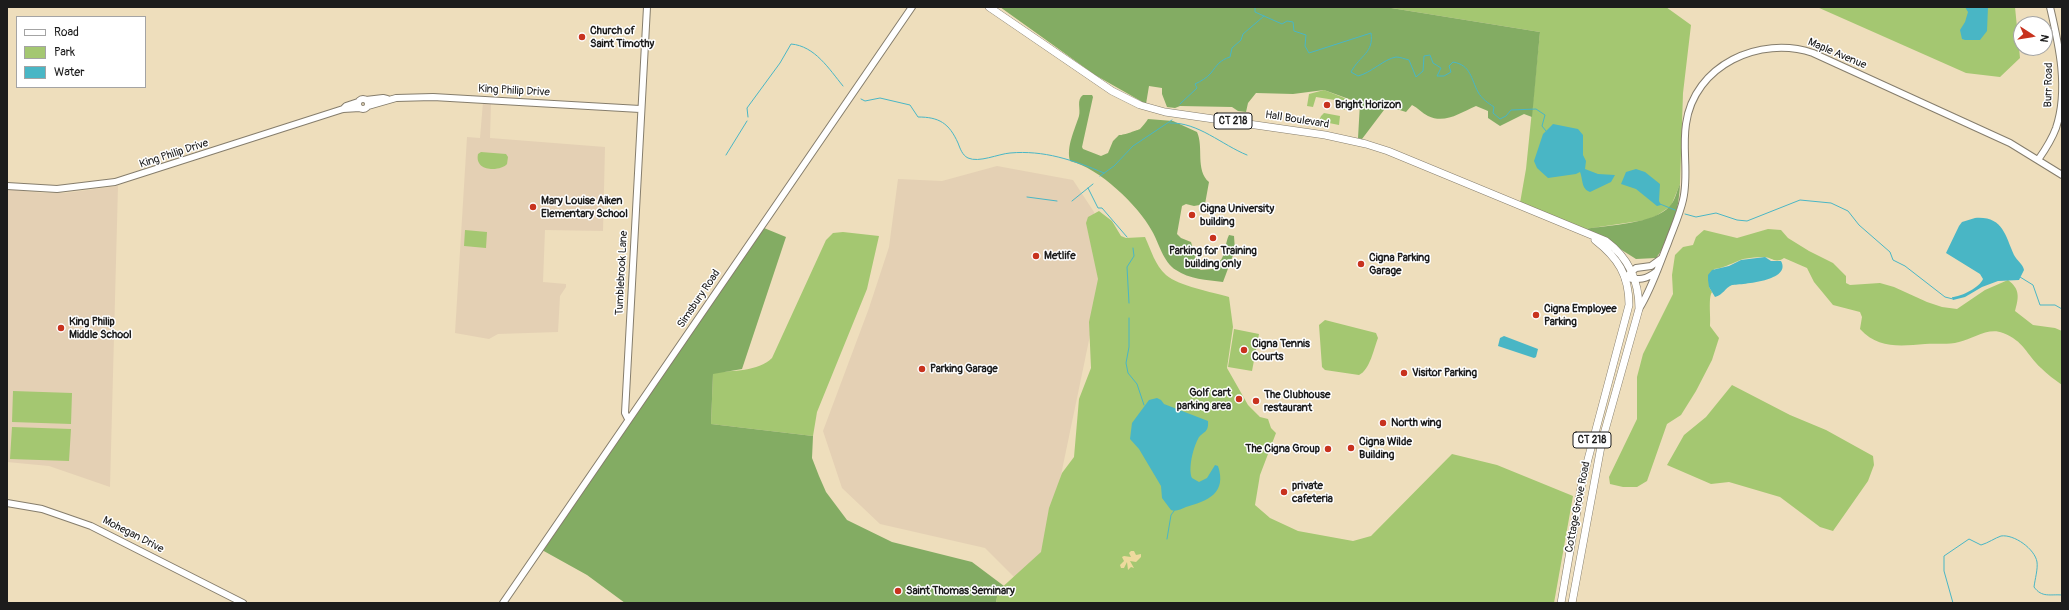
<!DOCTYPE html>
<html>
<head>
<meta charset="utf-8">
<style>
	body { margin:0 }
	#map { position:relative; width:2069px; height:610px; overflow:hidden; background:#eedebc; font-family:Pangolin,sans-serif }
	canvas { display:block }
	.frame { position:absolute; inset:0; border:8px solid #1c1c1c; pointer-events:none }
	.legend { position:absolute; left:16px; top:16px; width:130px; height:72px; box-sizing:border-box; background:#fff; border:1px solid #a4a4a4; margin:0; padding:5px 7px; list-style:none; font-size:12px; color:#1c1c1c }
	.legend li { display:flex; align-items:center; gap:8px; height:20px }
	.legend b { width:20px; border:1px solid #a4a4a4 }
	.north { position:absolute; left:2013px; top:16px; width:40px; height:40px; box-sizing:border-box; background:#fff; border:1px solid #a4a4a4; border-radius:50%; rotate:102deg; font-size:11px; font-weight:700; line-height:16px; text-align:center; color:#1c1c1c }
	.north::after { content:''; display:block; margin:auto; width:14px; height:18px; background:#c8321e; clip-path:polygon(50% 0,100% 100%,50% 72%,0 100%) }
</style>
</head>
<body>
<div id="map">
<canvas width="2069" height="610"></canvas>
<div class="frame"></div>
<ul class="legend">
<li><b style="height:5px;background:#fff"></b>Road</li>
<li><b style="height:11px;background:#a4c771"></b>Park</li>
<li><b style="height:11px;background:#49b6c5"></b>Water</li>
</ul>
<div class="north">N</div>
</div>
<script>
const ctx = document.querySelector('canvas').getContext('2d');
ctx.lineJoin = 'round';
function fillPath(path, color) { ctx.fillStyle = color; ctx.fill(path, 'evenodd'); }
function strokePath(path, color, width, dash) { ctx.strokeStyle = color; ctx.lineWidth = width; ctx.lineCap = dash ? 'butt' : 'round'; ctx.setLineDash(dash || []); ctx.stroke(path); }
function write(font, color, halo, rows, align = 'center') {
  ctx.font = font + ' Pangolin,sans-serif'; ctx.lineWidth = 3; ctx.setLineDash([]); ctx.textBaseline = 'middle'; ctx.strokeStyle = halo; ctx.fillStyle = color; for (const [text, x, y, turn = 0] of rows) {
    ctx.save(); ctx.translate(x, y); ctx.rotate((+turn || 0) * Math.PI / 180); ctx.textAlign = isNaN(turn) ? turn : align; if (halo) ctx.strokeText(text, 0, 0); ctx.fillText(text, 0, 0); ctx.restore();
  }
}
fillPath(new Path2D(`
	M483,102l8,1 -1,35 115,9 -2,84 -58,-1 -2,52 23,2v3l-6,9 -2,36 -60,2 -9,5 -34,-6 12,-196 13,1z
	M997,166l76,14 21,32 14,84 -15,25 -48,231 -30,26 -30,-30 -105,-24 -38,-36 -19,-57 46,-123 20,-61 9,-68 44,2z
	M118,186l-8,301 -61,-21 -42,-4v-273l36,4h22z`), '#e4d0b4');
fillPath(new Path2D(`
	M1385,7h281l25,18 -8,68 -3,91 -9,22 -15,10 -10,4 -61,9 -65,-26 6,-34 14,-137z
	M1817,7h198l5,51 -20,19 -34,-4z
	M1324,90l23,9 -2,11 -5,-2 1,-7 -25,-4 -3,10 -6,-1 2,-12z
	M1324,113l16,3 -1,9 -20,-4 2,-5z
	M481,152l25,2 2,3 -1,7c-5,7 -33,9 -29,-10z
	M1099,211l13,10 9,15 5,2 19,-1c6,13 10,28 21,38 13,11 46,17 63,22l4,30 -6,41 21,37 12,12 8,2 3,9 5,5 -16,42 -5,30 15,13 28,13 55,10 18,-5 81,-82 45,11 76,31 -19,107h-558l2,-12 43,-39 8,-44 13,-35 12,-16 5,-58 12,-31 -2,-46 9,-43 -12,-56 2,-6z
	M1768,229l13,1 7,8 21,13 24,12 13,13v7l4,2 30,-2 14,4 33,15 15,5 15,2 28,-19 23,-10c12,9 11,17 7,31l18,14 22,3 7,3v54c-7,-5 -15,-11 -21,-17 -15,-14 -17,-27 -38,-35 -15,-6 -30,6 -44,9 -11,3 -22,1 -34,2 -24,2 -47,5 -65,-15l2,-12 -2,-5 -27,-7 -19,-23 -7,-14 -23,-10c-9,6 -12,-1 -21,-1 -6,0 -20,1 -25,4 -8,3 -14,7 -24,8l-5,18 3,5c-4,6 -1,25 -2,34l9,12 -7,22 -16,31 -15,24 -14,9 -20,57 -10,6h-14l-13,-3 -1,-7 28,-58v-42l6,-23 30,-60 -1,-19 3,-20 8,-8 10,-2 3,-8 8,-7 33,8z
	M465,230l22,2 -1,16 -22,-2z
	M843,232l36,4 -12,53 -50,123 -4,24 -102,-12 2,-51c20,-3 45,-1 59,-15l54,-118 7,-7z
	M1325,320l51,13 2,5c-4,10 -8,32 -19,37l-34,-5 -3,-3 -3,-42z
	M1234,329l25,5 -7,37 -24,-4z
	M1732,385l58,30 36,15 47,26 1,9 -6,16 -35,50 -13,-4 -40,-30 -51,-15 -18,2 -44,-19 17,-30 22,-18z
	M13,391l59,2 -1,31 -59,-2z
	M12,427l59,2 -2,32 -59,-2z`), '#a4c771');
fillPath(new Path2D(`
	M1000,7h385l155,25 -8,85 -8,-3 -24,12 -12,-8v-7l-12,-5c-16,7 -31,18 -48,10 -6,-3 -10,-8 -16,-11l-6,7 -19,-6 -25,33 -4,-1 2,-35 -36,-13 -31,4 -37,-1 -8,10 -2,9 -8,-1 -6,-4 -52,-1 -5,2 -8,-1 -5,-13v-6l-13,-2 -3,18 -51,-29z
	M1083,95h9l1,2 -11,50 1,2 18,7 7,-3 5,-12 6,-6c2,1 19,-5 21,-6 3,-3 6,-7 8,-10l25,2 24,11c7,15 -2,38 12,50l-4,22 -11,2 -8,-2 -4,2 -5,28 4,4 10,4 5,17v8l5,3 11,-1 4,-7 5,-2c5,-8 4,-17 8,-25l5,1 1,14 -12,32c-16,-2 -34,-3 -47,-12 -13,-8 -17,-27 -24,-39 -14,-26 -53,-63 -82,-70 -4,-14 5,-32 9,-45 2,-7 -3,-16 4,-21z
	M1680,184c-1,24 -8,55 -24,74l-20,1 -19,-12 -30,-15 -2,-3c24,-4 69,-5 85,-23 5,-5 7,-16 10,-22z
	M764,228l22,9 -44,132 -29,5 -2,50 102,12 -1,22 7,18 7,16 21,28 45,22 80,20 32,24 -6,5 -2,12h-371l-38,-28 -45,-25z`), '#83ac63');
fillPath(new Path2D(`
	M1131,551h3l2,4 5,-1v3l-5,5 -6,-1 4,7 -3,-1 -3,3 -1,-8 -3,6h-3l-1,-3 4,-4 -2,-4 2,-1 7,1 -2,-4z`), '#eeda9e');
fillPath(new Path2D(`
	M1965,7h23l-1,24 -7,9h-15l-3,-1 -2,-9 5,-8 3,-10z
	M1553,124l25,5 5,6v20l3,6 -1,8 13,5 17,1 -4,7 -21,10c-9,-3 -7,-13 -10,-20l-4,2 -28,4 -11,-10 -3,-7 9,-27z
	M1636,169l9,3 15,12 -1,17 2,4 -4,1 -21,-17 -15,-5 5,-12z
	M1975,218c28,-2 30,17 39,37 3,6 9,9 10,15l-5,10 -21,1 -16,6 -17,10 -12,3 -1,-3c9,0 28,-10 31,-18l-3,-5 -34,-21 13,-27 3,-4z
	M1765,257l6,4h10c11,20 -38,23 -49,24 -7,3 -9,10 -17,12l-6,-10 -1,-7v-5l4,-5 17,-4 12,-6z
	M1504,336l34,13 -2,8 -2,1 -36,-12 2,-8z
	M1157,398l4,2 3,4 44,17c1,13 -6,10 -10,18 -5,9 -10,30 -6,39l7,4 8,-4 8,-13 3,1c9,27 -10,35 -32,41 -5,2 -10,5 -15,3l-9,-12 -1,-12 -22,-37 -9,-10 2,-16 17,-23z`), '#49b6c5');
strokePath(new Path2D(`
	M1215,7h3
	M1255,7v5l27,12 5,-3 6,1 1,9 12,4 -1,11 4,7 62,-20c3,20 -11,22 -20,39l7,4c13,-3 26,-17 38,-19 4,0 9,2 13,3l7,17 7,-6 1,-15 6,-1 3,8 8,5 -4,8h7l7,-4 -2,-6 4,-4c18,3 18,17 25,30 4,7 10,11 16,15l-1,6 7,6 6,-3 5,-6 25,-1 9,6 -3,11 4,5
	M861,99l4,2 15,-3 30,7 8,12c21,0 31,6 40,26 2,5 4,12 10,15 11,5 30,-4 42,-5 34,-3 63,7 94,20
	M1180,104l17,-16 -2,-4c6,-3 12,-6 16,-11 6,-8 9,-13 19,-16l2,-9 9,-8 2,-6 21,-18
	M748,117l-1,-9 33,-45 11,-19c24,2 38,25 52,42
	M1170,123c28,-1 52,22 77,32
	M726,155l21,-34
	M1100,176l14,-10 19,-20 39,-26
	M1088,188l10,20h4l25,29
	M1027,197l30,4
	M1072,201l21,-17
	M1660,204l15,6
	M1685,214l11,3 20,-4 21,7 10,1 53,-21 31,3 17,8 11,14 31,27 3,8 12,6 40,31 8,2
	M2020,277l13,8 7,20h15l7,4
	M1129,303l-2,-36 7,-11 -1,-8
	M1129,318v29l-3,16 2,10 9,11 7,21
	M1167,539l4,-24 3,-4
	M1953,603l-9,-32v-15l25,-17 12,6c7,-2 14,-7 20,-9 13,-2 34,13 36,26 1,7 -2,17 -3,25 8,11 16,7 28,8`), '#49b6c5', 1);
const secondary = new Path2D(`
	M358 104a5 5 0 1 1 10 0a5 5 0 1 1-10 0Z
	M366,100l17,-2 4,1
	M368,106l28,-8 37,-1 207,12
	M343,109l3,-3 12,-4
	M2038,160c7,-10 14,-21 18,-32 13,-39 3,-83 -6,-121
	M7,186l50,3 58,-7 228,-73 17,-1
	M1629,274l7,-6 15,-2 11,-8
	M1625,278c14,2 21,2 32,-7
	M1639,309c13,-21 20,-44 29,-66 5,-14 12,-29 15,-43 6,-25 -1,-50 3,-76 8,-59 74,-89 127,-71l197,90 52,32
	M628,419l-3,-6 22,-406
	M7,503l35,6 49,17 152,77
	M503,603l409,-596`);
const primary = new Path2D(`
	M989,7l123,84 28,14 25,7 160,23 41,9 22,7 218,90c23,17 33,40 33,68l-37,132 -30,162
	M1561,603l21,-121 47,-177c0,-30 -11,-47 -34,-65`);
strokePath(secondary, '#857d6c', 8);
strokePath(primary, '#857d6c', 8);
strokePath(secondary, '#fff', 6);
strokePath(primary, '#fff', 7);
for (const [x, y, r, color] of [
	[582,37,4,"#c8321e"],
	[1327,105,4,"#c8321e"],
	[533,207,4,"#c8321e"],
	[1192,215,4,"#c8321e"],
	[1213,238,4,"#c8321e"],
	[1036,256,4,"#c8321e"],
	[1361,264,4,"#c8321e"],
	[1536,315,4,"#c8321e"],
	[61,328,4,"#c8321e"],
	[1244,350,4,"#c8321e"],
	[922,369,4,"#c8321e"],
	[1404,373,4,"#c8321e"],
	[1239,399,4,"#c8321e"],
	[1256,401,4,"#c8321e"],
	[1383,423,4,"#c8321e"],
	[1351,448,4,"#c8321e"],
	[1328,449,4,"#c8321e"],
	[1284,492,4,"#c8321e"],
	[898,591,4,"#c8321e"]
]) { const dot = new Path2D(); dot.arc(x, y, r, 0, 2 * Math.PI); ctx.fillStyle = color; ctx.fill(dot); strokePath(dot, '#fff', 1.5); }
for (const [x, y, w] of [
	[1233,121,38],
	[1592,440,38]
]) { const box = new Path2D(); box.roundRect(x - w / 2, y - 8, w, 16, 3); ctx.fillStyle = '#fff'; ctx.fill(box); strokePath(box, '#1c1c1c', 1); }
write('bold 10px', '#1c1c1c', null, [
	["CT 218",1233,121],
	["CT 218",1592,440]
]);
write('bold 11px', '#1c1c1c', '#fff', [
	["Church of",590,31],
	["Saint Timothy",590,44],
	["Bright Horizon",1335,105],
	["Mary Louise Aiken",541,201],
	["Elementary School",541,214],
	["Cigna University",1200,209],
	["building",1200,222],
	["Parking for Training",1213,251,"center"],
	["building only",1213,264,"center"],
	["Metlife",1044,256],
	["Cigna Parking",1369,258],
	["Garage",1369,271],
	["Cigna Employee",1544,309],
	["Parking",1544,322],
	["King Philip",69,322],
	["Middle School",69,335],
	["Cigna Tennis",1252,344],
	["Courts",1252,357],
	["Parking Garage",930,369],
	["Visitor Parking",1412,373],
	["Golf cart",1231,393,"right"],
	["parking area",1231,406,"right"],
	["The Clubhouse",1264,395],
	["restaurant",1264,408],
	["North wing",1391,423],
	["Cigna Wilde",1359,442],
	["Building",1359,455],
	["The Cigna Group",1320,449,"right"],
	["private",1292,486],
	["cafeteria",1292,499],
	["Saint Thomas Seminary",906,591]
], 'left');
write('11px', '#1c1c1c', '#fff', [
	["Maple Avenue",1837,54,23],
	["Burr Road",2049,85,-89],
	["King Philip Drive",514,91,3],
	["Hall Boulevard",1297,120,9],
	["King Philip Drive",174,154,-18],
	["Tumblebrook Lane",622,273,-87],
	["Simsbury Road",699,299,-56],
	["Cottage Grove Road",1578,507,-79],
	["Mohegan Drive",133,535,27]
]);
</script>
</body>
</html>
